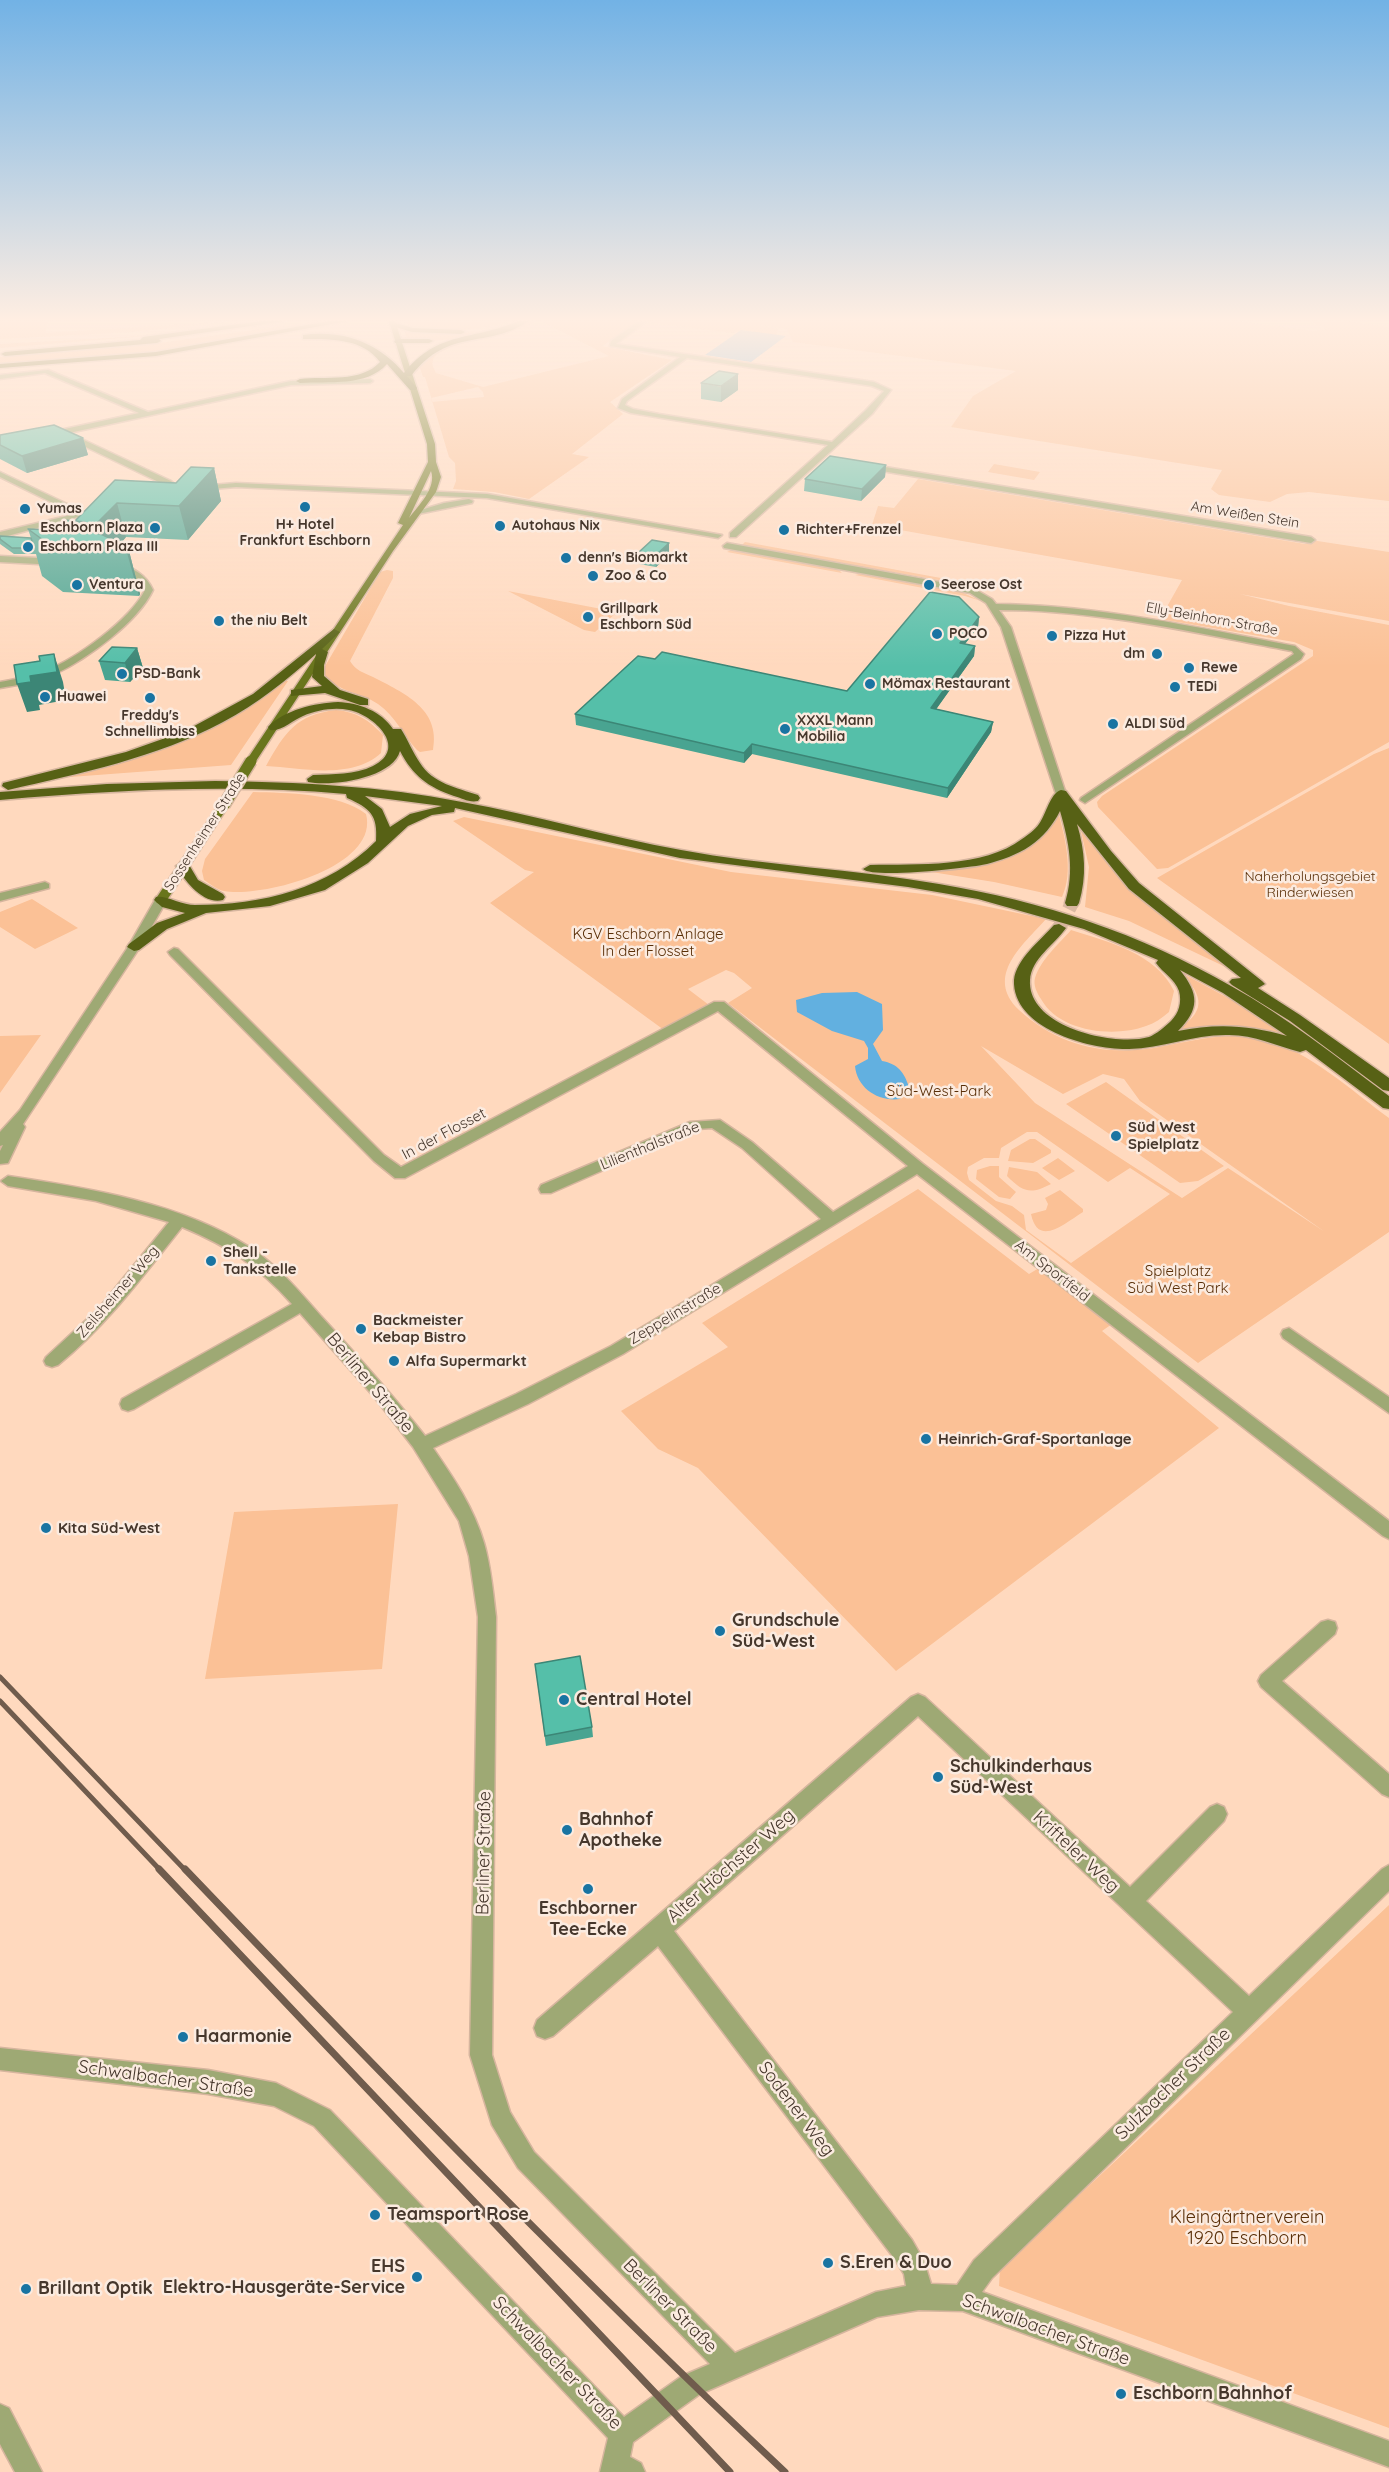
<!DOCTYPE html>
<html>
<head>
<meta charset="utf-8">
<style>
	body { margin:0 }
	canvas { display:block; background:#ffd9be }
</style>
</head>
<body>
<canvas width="1389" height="2472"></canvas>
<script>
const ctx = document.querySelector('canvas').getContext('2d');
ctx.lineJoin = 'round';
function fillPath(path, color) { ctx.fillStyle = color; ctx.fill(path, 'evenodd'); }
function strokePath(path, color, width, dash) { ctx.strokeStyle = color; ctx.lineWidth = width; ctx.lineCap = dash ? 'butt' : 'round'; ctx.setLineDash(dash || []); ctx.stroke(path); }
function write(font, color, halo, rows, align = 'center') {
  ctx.font = font + ' Quicksand,sans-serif'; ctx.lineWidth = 5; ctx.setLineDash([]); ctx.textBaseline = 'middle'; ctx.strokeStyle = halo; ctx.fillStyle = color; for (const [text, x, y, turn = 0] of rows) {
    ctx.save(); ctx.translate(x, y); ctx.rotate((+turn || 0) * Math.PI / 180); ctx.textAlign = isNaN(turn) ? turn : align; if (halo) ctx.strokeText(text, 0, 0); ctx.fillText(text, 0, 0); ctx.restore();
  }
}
fillPath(new Path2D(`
	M0,321h49l-4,12 189,-12 -102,11 -132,7z
	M263,321l-117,15 -146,12v-4l126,-7z
	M321,321h12l-123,23 -62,8 -148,12v-7l152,-13z
	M403,321h108c-23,7 -90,19 -108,0z
	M522,321c-27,15 -84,22 -114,19l-4,-10c30,5 61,5 91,-1 9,-2 18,-6 27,-8z
	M530,321h7c-21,14 -96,20 -104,39 -2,5 1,8 3,13l47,14 126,-31 -68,-35h697l75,10 13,-2 -17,-8h38l42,6v174l-80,-9 -22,2 -17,8 -51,-7 -8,-6 11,-19 -271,-43 22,-31 43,-25 -223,-29 -6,-13 -28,-4 19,4 -2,6 -35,-5 -9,3 -94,-12 -36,25 70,14 -62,42 13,12 -51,40 17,3 -60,42 -35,-7 -41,-3 3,-8 -1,-18 -6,-6 -24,-80h-2l-4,-12 22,-18 67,-17zM478,387l5,5 1,5 -52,5 -1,-4z
	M994,464l46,8 -6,8 -46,-8z
	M918,479l387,65 6,-4 78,12v69l-149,-27 49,12 100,19v117l-221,126 -11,1 -59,-62 -1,-5 5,-6 211,-140v-6l-19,-8 -134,-23 22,-39 -310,-55 6,-19 16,2z
	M745,542l223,41 20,8 -26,-7 -221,-38z
	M731,550l106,18 5,5 -115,-21z
	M387,570l6,1v7l-43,83c5,9 14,12 23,16 31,16 68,32 60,73l-13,2 -3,-2c-14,-15 -21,-33 -39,-46 -17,-12 -41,-12 -53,-29l-1,-7 56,-96z
	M863,573l96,18 22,10 -16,-5 -110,-21z
	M508,591l109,21 -22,20 -11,-2z
	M283,681h5l-57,84 -174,13c86,-20 155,-41 226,-97z
	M336,710c21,2 33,10 47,25l-2,18c-29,27 -79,15 -115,13 19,-34 30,-51 70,-56z
	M1389,748v296l-232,-166 217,-124z
	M253,792c33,1 86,1 113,22 14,53 -103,84 -142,77 -6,-1 -14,-7 -20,-11l-2,-9 3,-12z
	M1058,811c7,27 16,60 4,86l-68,-15 -75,-12c51,-1 117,-3 139,-59z
	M464,817l267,55 201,23 114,24c-23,26 -62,57 -27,91 38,35 85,46 135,38 39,-7 73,-18 112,-8 43,11 87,52 123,78v114l-191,131 -470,-360 24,-15 -18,-15 -8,-3 -38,19 21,16 -45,25 -174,-127 44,-31 -9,-2 -72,-49zM981,1046l82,48 40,-20 21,5 16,22 185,131 -97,-64 -46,30 -147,-95zM1027,1132h10l71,50 22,-14 40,26 -99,69 -45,-33 -2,-15 -12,-9 -16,-5 -27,-21 -2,-7 1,-6 16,-9h15l2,-10z
	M1081,831l27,33 44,44 82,63 -105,-50 -44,-14 4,-40z
	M32,899l46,29 -43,21 -35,-22v-15z
	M1071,930c37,12 85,23 103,61l-5,21c-7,6 -14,11 -23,14 -32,12 -87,6 -105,-27 -4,-6 -8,-14 -6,-21 6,-19 24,-34 36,-48z
	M1180,972l74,40 48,32c-51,-19 -74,-20 -127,-13 31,-19 30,-34 5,-59z
	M41,1035l-41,58v-57z
	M1106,1082l118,84 -26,15 -18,2 -114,-79z
	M1030,1139h5l16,11v3l-18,10 -25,-2 3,-11z
	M1058,1158l17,13 -16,9 -17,-12z
	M990,1166h9v11l17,15 -6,7 -11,-2 -23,-18 1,-9z
	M1009,1167l28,5 14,12c-21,11 -28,8 -44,-8z
	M918,1189l111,85 10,-6 73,56 -10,7 117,97 -323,243 -198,-203 -40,-19 -37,-38 107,-64 -26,-24z
	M1060,1190l23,19v3c-18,11 -45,36 -52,2l15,-4 2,-6 -3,-6z
	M398,1504l-16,165 -177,10 29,-167z
	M1389,1905v523l-390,-142 1,-17z`), '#fbc196');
fillPath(new Path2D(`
	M741,330l45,6 -35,26 -46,-7z
	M857,992l25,12 1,26 -10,14 9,17c16,3 22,11 27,26l-9,12c-22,3 -43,-11 -45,-33l13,-7v-11l-4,-7 -32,-10 -35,-19 -1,-12 26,-7z`), '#62b0e0');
strokePath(new Path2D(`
	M1059,928l13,-25`), '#dab9a1', 14, [14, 7]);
const minor = new Path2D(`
	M639,321h8l-31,23 258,38 17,8 -19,24 -136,123h-6v-4l98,-88 -197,-32 -13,-5 4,-9 58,-42 -70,-11 1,-5zM687,358l185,28 12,5 -18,19 -34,32 -173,-28 -26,-5 -8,-4 2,-4z
	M48,370l100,42 143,-31 79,-2 3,2 -3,2 -79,2 -222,48 102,48 12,11 -4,2 -14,-9 -100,-48v-3l-19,3v-4l93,-20 -94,-40 -45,6v-4z
	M867,464l444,73 4,3 -4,3 -447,-75v-4z
	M0,472l84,40 16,-4 4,2 -104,28v-6l75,-18 -75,-37z
	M236,483l251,11 235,41 -4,3 -231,-40 -251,-11 -36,3 -4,-2 4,-2z
	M469,499l4,2 -1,2 -54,11 -4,-2 30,-9z
	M727,543l246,45 19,11 4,5c101,1 199,23 299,42l9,8 -3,5 -216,144 -5,-3 1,-2 213,-144 -2,-3c-97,-18 -193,-41 -293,-41l12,17 55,167 -5,3 -5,-3 -55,-167 -15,-24 -16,-10 -246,-45 -1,-2z
	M0,556l57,3 4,3 -4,3 -57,-3z
	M117,563c16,5 29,11 36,27 -15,32 -66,69 -98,84 -17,8 -37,11 -55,14v-6c15,-3 31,-5 45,-11 31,-12 85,-51 100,-81l-12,-14 -19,-8v-4z
	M45,882l4,2v4l-49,13v-8z
	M161,896l6,4 -27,47 -117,177 2,3 -17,36 -8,1v-13l3,-6 -3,1v-14l20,-22 108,-163 27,-47z
	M174,948l4,1 206,206 17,12 313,-165h10l199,162 466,357v18l-6,-3 -466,-362 -294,180 -95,50 -95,44c20,29 41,60 51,95 7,24 9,49 12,74l-4,438 18,57 24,40 201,201 141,-61 30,-6 -2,-12 -10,-16 -236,-312 -105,90 -8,3 -8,-3 -3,-8 3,-8 374,-323 7,-3 7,3 205,190 80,-80 7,-3 7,3 3,7 -3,7 -78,80 103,95 133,-127 7,-4v26l-397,387 -10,14 407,149v26l-426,-156 -44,-1 -42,7 -177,77 -67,48 -3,15 11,6 4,9h-45l8,-34 -294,-312 -40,-20 -66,-12 -208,-24v-22l208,22 68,13 54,27 294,307 58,-41 28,-12 -192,-196 -26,-43 -22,-70 8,-438 -9,-61 -10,-35 -46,-74 -38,-49 -75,-85 -166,96 -6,2 -6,-2 -2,-5 2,-5 170,-95c-34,-38 -64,-58 -110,-77 -39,49 -76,99 -124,138l-6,2 -6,-2 -2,-4 2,-4 53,-49 70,-86 -73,-21 -88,-15 -7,-5 7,-5c81,12 174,27 243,72 27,18 48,43 69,67 36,39 72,79 105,121l91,-42 95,-48 210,-127 -79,-71 -30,-20 -15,1 -146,64h-10l-2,-4 2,-4 149,-63 30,-2 32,22 81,70 75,-46 -190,-155 -313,167h-10l-21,-17 -204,-206 -2,-3zM918,1716l315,296 -259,248 -17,25 -26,-1 -7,-23 -12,-21 -238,-309z
	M1289,1328l100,69v16l-106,-75 -2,-4 2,-4z
	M1328,1620l7,2 2,6 -2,6 -53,47 107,93v23l-7,-3 -121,-107 -3,-6 3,-6 60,-53z
	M0,2404l9,4 33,64h-27l-15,-28z`);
const major = new Path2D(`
	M389,321h6l40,123 1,18 5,15 -5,15 -43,59 -137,210 -9,2 -1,-2 157,-236 -5,-2 30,-61 -1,-18zM431,471c6,17 -13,35 -22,47z
	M224,802l5,3 -62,95 -6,4 -4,-1 -2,-3 65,-97z`);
const highway = new Path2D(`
	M261,321h24l-126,18 2,2 -4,2 -152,13 -4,-2 4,-2 135,-12 3,-3z
	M329,321h19l-192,35 -156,12v-4l156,-12z
	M389,321l24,7 48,2 4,2 -4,2 -49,-2 -23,-7z
	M518,321h11c-43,29 -79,5 -118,55h-4l10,12 -1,2h-6l-23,-26c-20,23 -59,17 -87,19l-4,-2 4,-2c25,-3 61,4 80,-17 -17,-23 -47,-23 -74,-23h-3v-4c40,-6 76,8 101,38 34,-43 69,-32 114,-52z
	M398,339h31l4,2 -4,2h-34l-1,-2z
	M334,629l6,3 -18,17 6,3 -4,13v11l16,14 28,9v6h-8l-35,-12 -34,3v-6l31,-4 -10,-9 4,-23c-29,26 -59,50 -93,68 -67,36 -142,51 -215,68l-6,-4 1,-3 123,-31 59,-21 68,-37z
	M338,702c21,1 43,9 55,27h8c7,11 12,24 19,34 12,20 37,25 58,32l2,3 -2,3c-9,2 -16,-3 -24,-5 -26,-9 -41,-20 -54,-45 -7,27 -68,36 -92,31l-1,-3 6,-4c20,-1 42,0 60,-9 36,-18 1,-51 -24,-56 -15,-3 -32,0 -46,6 -10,4 -22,16 -33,14l-2,-3c16,-17 47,-24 70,-25z
	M215,781c83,1 166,5 247,21 74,13 145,35 219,48 85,16 173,19 258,34 103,17 202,50 292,102 56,31 107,72 158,110v13l-6,-1 -77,-58 -6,2c-24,-6 -45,-17 -71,-17 -34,-1 -66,13 -100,14 -38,1 -117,-20 -115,-69 2,-21 27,-40 40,-55l5,-1 7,4c-11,16 -35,31 -36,52 -3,47 84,67 119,57 6,-2 17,-11 22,-16 8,-8 11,-19 8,-30 -4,-12 -16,-18 -23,-28l2,-3 -74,-31 -106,-30 -70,-12 -228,-29 -225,-50 -1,4 -22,3 -24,11 -40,37 -43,27 -55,16 -64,7 -39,16 -28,21 -5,1 -7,-4 2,-3 28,-21 28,-10 -23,-6 -8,-7 2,-3c9,-2 26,8 39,8 67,0 133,-16 181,-64 2,-26 -6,-33 -29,-43l-1,-4c-115,-10 -231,-4 -346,6v-8l107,-8zM365,796l77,10 -32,8 -20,13 -8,-18zM1180,970l43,23 64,43c-37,-11 -71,-13 -109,-5 22,-22 21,-37 2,-61z
	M1061,790l5,1 45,60 28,32 123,98 3,3 -7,4 42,27 89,63v13l-6,-1 -93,-69 -58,-36 -3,-3 3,-3 9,-1 -112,-89 -52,-65c8,27 10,52 2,79l-2,3h-10l-2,-3c10,-32 4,-61 -5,-92 -7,14 -17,26 -30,35 -13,9 -29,14 -43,18 -18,4 -114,15 -124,5l7,-4c46,-1 114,3 152,-26 6,-4 13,-9 17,-15 7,-9 11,-31 22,-34z
	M183,862l5,1 10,17 25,14 2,3 -2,3c-20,5 -38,-19 -47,-34z`);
strokePath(minor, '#d6b59e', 3);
strokePath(major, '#d6b59e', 3);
strokePath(highway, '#d6b59e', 3);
fillPath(minor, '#9ea974');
fillPath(major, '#69751c');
fillPath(highway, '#576115');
strokePath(new Path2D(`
	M0,1677l186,194
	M0,1701l161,170`), '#705c4d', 5);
strokePath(new Path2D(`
	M159,1869l571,603
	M185,1869c196,205 394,409 600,603`), '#705c4d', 7);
const majorBridge = new Path2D(`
	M224,805l27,-44`);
strokePath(majorBridge, '#d6b59e', 14, []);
strokePath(majorBridge, '#69751c', 11);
fillPath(new Path2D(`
	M701,383l37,7 -17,12 -20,-3z
	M0,435l83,3 5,17 -61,18 -27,-14z
	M886,465l-1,12 -24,24 -57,-10 1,-12z
	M214,468l7,33 -33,39 -62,-3 -6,7 8,3 12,47 -1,2 -76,-4 -21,-16 -6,-22h-22l-14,-10v-8l31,2 -3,-9 25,1 22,-9 40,-41 61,3z
	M639,552l30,3 -13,12 -17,-3z
	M979,617l-1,10 -13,17 10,2 -1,10 -38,53 57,13 -2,10 -44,66 -195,-44 -8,9 -168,-38 -1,-11 80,-55 192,32z
	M137,648l6,20 -13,14 -25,-2 -6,-19z
	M535,1664l57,63 1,10 -47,9z`), '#49a491');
fillPath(new Path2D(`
	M738,374v16l-17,12v-16z
	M83,438l5,17 -61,18 -5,-17z
	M886,465l-1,12 -24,24 1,-12z
	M214,468l7,33 -33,39 -9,-34z
	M117,503l9,34 -10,12 -13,-1 -7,-24z
	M85,522l7,25 -13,-19z
	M669,543v12l-13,12v-12z
	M128,547l12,47 -1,2 -13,-47z
	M979,617l-1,10 -20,26 2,-10z
	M975,646l-1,10 -44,62 1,-10z
	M137,648l6,20 -13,14 -5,-19z
	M54,654l9,28 3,18 -27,5 1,5 -13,2 -10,-28 13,-8z
	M993,722l-2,10 -44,66 1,-10z
	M752,744v10l-8,9v-10z`), '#3c8676');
const building = new Path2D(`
	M719,371l19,3 -17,12 -20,-3z
	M54,425l29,13 -61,18 -22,-11v-10z
	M830,456l56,9 -24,24 -57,-10z
	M191,467l23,1 -35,38 -62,-3 -21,21 -21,-3 40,-41 61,3z
	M65,520l20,2 -6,6 24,7 25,12 -2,2 -76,-4 -22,-16 25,1z
	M0,536l31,2 3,10h-22l-12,-9z
	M652,540l17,3 -13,12 -17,-3z
	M930,592l29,5 20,20 -19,26 15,3 -44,62 62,14 -45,66 -196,-44 -8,9 -169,-39 63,-58 17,3 7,-7 185,39z
	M112,647l25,1 -12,15 -26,-2z
	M54,654l3,18 -27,4 1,6 -14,2 -3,-19 26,-4 -1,-5z
	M580,1656l12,71 -47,9 -10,-72z`);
fillPath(building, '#55bfa9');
strokePath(building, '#3c8676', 1.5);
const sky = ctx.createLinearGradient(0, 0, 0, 667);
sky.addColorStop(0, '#72b2e5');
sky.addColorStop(0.48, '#ffeee2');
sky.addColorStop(1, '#ffeee200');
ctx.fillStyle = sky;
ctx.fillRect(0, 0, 1389, 667);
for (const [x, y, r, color] of [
	[305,507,6,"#1974a2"],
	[25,509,6,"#1974a2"],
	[500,526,6,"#1974a2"],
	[155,528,6,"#1974a2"],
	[784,530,6,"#1974a2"],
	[28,547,6,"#1974a2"],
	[566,558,6,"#1974a2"],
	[593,576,6,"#1974a2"],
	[77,585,6,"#1974a2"],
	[929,585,6,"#1974a2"],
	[588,617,6,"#1974a2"],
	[219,621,6,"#1974a2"],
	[937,634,6,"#1974a2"],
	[1052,636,6,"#1974a2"],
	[1157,654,6,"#1974a2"],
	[1189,668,6,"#1974a2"],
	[122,674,6,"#1974a2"],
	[870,684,6,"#1974a2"],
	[1175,687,6,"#1974a2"],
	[45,697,6,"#1974a2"],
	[150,698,6,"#1974a2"],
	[1113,724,6,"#1974a2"],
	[785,729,6,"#1974a2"],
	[1116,1136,6,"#1974a2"],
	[211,1261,6,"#1974a2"],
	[361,1329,6,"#1974a2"],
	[394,1361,6,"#1974a2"],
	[926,1439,6,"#1974a2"],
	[46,1528,6,"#1974a2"],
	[720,1631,6,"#1974a2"],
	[564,1700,6,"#1974a2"],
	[938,1777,6,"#1974a2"],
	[567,1830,6,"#1974a2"],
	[588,1889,6,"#1974a2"],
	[183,2037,6,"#1974a2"],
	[375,2215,6,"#1974a2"],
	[828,2263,6,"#1974a2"],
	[417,2277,6,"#1974a2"],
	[26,2289,6,"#1974a2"],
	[1121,2394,6,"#1974a2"]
]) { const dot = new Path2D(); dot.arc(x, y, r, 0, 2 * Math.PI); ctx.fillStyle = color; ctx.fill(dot); strokePath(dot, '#fbebe0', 2); }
write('bold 14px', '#46372c', '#fbebe0', [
	["Yumas",37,509],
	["H+ Hotel",305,525,"center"],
	["Frankfurt Eschborn",305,541,"center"],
	["Autohaus Nix",512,526],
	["Eschborn Plaza",143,528,"right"],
	["Richter+Frenzel",796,530],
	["Eschborn Plaza III",40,547],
	["denn's Biomarkt",578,558],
	["Zoo & Co",605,576],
	["Ventura",89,585],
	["Seerose Ost",941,585],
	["Grillpark",600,609],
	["Eschborn Süd",600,625],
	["the niu Belt",231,621],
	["POCO",949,634],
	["Pizza Hut",1064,636],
	["dm",1145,654,"right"],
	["Rewe",1201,668],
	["PSD-Bank",134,674],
	["Mömax Restaurant",882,684],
	["TEDi",1187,687],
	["Huawei",57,697],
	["Freddy's",150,716,"center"],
	["Schnellimbiss",150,732,"center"],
	["XXXL Mann",797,721],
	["Mobilia",797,737],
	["ALDI Süd",1125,724]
], 'left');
write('14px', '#46372c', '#fbebe0', [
	["Am Weißen Stein",1245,515,9],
	["Elly-Beinhorn-Straße",1212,619,10],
	["Sossenheimer Straße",205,832,-57]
]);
write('14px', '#5a2f07', '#fbebe0', [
	["Naherholungsgebiet",1310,877],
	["Rinderwiesen",1310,893]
]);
write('15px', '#5a2f07', '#fbebe0', [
	["KGV Eschborn Anlage",648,934],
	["In der Flosset",648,951],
	["Süd-West-Park",939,1091],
	["Spielplatz",1178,1271],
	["Süd West Park",1178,1288]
]);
write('bold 15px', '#46372c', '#fbebe0', [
	["Süd West",1128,1127],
	["Spielplatz",1128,1144],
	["Shell -",223,1252],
	["Tankstelle",223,1269],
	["Backmeister",373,1320],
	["Kebap Bistro",373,1337],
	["Alfa Supermarkt",406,1361],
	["Heinrich-Graf-Sportanlage",938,1439],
	["Kita Süd-West",58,1528]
], 'left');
write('15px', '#46372c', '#fbebe0', [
	["In der Flosset",444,1134,-28],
	["Lilienthalstraße",650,1146,-22],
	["Am Sportfeld",1052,1271,38],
	["Zeilsheimer Weg",118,1292,-49],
	["Zeppelinstraße",675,1314,-31]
]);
write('18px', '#46372c', '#fbebe0', [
	["Berliner Straße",370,1383,50],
	["Krifteler Weg",1076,1852,43],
	["Berliner Straße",484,1853,-89],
	["Alter Höchster Weg",731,1866,-41],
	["Schwalbacher Straße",166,2079,8],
	["Sulzbacher Straße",1173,2084,-44],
	["Sodener Weg",796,2109,53],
	["Berliner Straße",670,2306,45],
	["Schwalbacher Straße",1046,2330,20],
	["Schwalbacher Straße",557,2363,46]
]);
write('bold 18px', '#46372c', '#fbebe0', [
	["Grundschule",732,1621],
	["Süd-West",732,1642],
	["Central Hotel",576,1700],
	["Schulkinderhaus",950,1767],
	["Süd-West",950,1788],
	["Bahnhof",579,1820],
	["Apotheke",579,1841],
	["Eschborner",588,1909,"center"],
	["Tee-Ecke",588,1930,"center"],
	["Haarmonie",195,2037],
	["Teamsport Rose",387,2215],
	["S.Eren & Duo",840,2263],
	["EHS",405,2267,"right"],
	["Elektro-Hausgeräte-Service",405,2288,"right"],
	["Brillant Optik",38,2289],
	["Eschborn Bahnhof",1133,2394]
], 'left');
write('18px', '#5a2f07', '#fbebe0', [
	["Kleingärtnerverein",1247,2218],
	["1920 Eschborn",1247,2239]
]);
</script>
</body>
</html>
